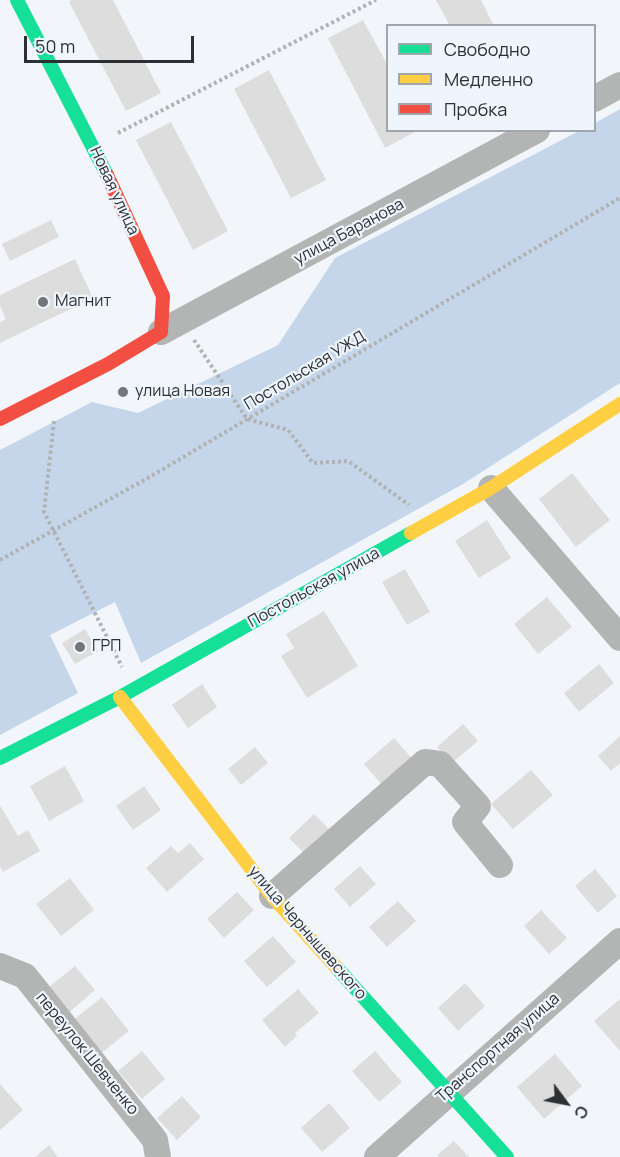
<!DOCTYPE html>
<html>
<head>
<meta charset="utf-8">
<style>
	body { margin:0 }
	#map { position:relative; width:620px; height:1157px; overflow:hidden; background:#f2f5fa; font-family:Manrope,sans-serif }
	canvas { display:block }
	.legend { position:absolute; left:386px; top:24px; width:210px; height:108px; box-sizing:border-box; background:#eef5fd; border:2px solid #a1a6ac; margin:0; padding:8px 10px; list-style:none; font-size:18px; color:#2d3033 }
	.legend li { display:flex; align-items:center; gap:12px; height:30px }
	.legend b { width:30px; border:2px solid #a1a6ac }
	.north { position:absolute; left:536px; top:1073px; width:60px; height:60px; -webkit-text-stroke:4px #eef5fd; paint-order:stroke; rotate:122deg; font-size:16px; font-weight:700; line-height:24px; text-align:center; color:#2d3033 }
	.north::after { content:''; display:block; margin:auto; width:21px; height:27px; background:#2d3033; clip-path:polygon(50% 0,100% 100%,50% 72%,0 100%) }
	.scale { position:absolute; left:24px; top:36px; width:170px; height:27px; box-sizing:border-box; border:3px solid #2d3033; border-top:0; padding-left:8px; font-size:18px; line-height:21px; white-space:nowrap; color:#2d3033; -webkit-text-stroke:4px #eef5fd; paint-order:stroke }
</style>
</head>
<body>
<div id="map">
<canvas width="620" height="1157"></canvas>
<ul class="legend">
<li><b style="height:8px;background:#16e098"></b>Свободно</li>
<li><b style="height:8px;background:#ffcf43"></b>Медленно</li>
<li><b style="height:8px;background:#f24e42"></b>Пробка</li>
</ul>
<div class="north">С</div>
<div class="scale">50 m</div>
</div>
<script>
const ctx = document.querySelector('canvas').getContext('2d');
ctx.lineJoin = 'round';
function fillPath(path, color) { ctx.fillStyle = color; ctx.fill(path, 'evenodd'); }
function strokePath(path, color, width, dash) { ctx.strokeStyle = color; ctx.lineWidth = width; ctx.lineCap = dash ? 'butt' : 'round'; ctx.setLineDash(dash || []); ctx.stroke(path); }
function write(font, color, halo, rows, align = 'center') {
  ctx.font = font + ' Manrope,sans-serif'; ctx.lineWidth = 4.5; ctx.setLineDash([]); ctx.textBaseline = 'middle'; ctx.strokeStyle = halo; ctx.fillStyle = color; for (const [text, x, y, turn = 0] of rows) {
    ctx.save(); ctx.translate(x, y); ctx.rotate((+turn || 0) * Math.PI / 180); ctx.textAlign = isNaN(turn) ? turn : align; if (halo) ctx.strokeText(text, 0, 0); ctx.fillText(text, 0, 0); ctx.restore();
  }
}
fillPath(new Path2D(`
	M620,109v274l-157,101 -322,179 -26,-61 -65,33 28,58 -78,42v-285l92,-48 46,11 140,-68 57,-87 244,-127 15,-1 1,-7z`), '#c5d6ea');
fillPath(new Path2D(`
	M72,0h41l48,93 -35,18 -57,-109z
	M436,0h45l13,26h-44z
	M363,20l25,46v64h31l-34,18 -57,-110z
	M269,70l57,110 -35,18 -57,-109z
	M171,122l57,109 -35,19 -57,-110z
	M51,220l8,17 -49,24 -8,-17z
	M75,259l18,39 -93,45v-21l6,-3 -6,-13v-11z
	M572,473l38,47 -34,27 -37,-48z
	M487,520l24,38 -32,20 -24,-37z
	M405,569l25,43 -23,13 -25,-43z
	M547,597l25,30 -34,27 -24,-30z
	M324,611l34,55 -51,32 -26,-42 13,-8 -8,-14z
	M85,629l13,22 -23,13 -13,-21z
	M599,664l15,19 -35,29 -15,-19z
	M202,684l15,23 -29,21 -16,-23z
	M463,724l15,17 -26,22 -15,-16z
	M620,736v27l-9,8 -13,-15z
	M394,738l21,24 -31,25 -20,-23z
	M255,747l13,16 -27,22 -13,-16z
	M65,766l19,35 -35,20 -19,-35z
	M531,770l22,25 -40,34 -22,-25z
	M144,786l17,24 -28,20 -17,-24z
	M0,805l18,31 10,-6 12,21 -37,21 -3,-5z
	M314,814l19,19 -25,24 -19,-19z
	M190,843l14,16 -37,33 -21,-24 25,-22 7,7z
	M360,866l16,18 -26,23 -16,-18z
	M595,869l22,27 -19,17 -23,-27z
	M70,878l24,32 -33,26 -25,-32z
	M237,892l17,18 -30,28 -17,-19z
	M398,901l18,20 -29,26 -18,-20z
	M541,910l26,28 -18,16 -25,-28z
	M273,936l23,26 -29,25 -23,-26z
	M75,966l20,24 -29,25 -21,-25z
	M465,983l20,23 -27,25 -20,-23z
	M298,989l21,24 -24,20 2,3 -12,11 -23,-27z
	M102,997l27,34 -30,24 -27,-34z
	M620,999v52l-26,-30z
	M142,1051l23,28 -23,20 -24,-28z
	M375,1051l27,31 -23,20 -27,-31z
	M555,1054l27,32 -38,33 -27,-32z
	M0,1084l23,26 -23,20z
	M182,1096l19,21 -24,23 -20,-22z
	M329,1103l21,25 -28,24 -21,-24z
	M454,1141l15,16h-30l-2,-2z
	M49,1145l9,12h-23z`), '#deddde');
strokePath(new Path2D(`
	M118,133l258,-133
	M194,340l53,79 41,11 25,33 35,-2 61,44
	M54,421l-10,91 78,155
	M0,560l148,-82 472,-280`), '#b1b2b4', 4, [3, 3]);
strokePath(new Path2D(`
	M594,99l26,-14
	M161,332l376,-202
	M491,488l129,150
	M272,896l153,-134 15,2 38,42 -13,16 35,43
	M0,966l25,10 130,164 3,17
	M377,1157l243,-216`), '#b3b4b4', 26);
strokePath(new Path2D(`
	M17,0l90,175
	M0,758l120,-61 291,-164
	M337,968l170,189`), '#16e098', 14);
strokePath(new Path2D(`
	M411,533l80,-45 129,-84
	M120,697l152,199 65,72`), '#ffcf43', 14);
strokePath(new Path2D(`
	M0,419l108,-55 53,-32 2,-36 -56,-121`), '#f24e42', 14);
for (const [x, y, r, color] of [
	[43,302,6,"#727579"],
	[123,392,6,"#727579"],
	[80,647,6,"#727579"]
]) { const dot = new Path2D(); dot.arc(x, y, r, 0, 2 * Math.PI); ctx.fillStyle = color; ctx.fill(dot); strokePath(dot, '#eef5fd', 2); }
write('16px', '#2d3033', '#eef5fd', [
	["Новая улица",114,191,65],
	["улица Баранова",349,232,-28],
	["Постольская УЖД",305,371,-31],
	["Постольская улица",314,588,-29],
	["улица Чернышевского",307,933,49],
	["Транспортная улица",498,1048,-41],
	["переулок Шевченко",87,1054,51]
]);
write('16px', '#2d3033', '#eef5fd', [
	["Магнит",55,302],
	["улица Новая",135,392],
	["ГРП",92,647]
], 'left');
</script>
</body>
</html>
